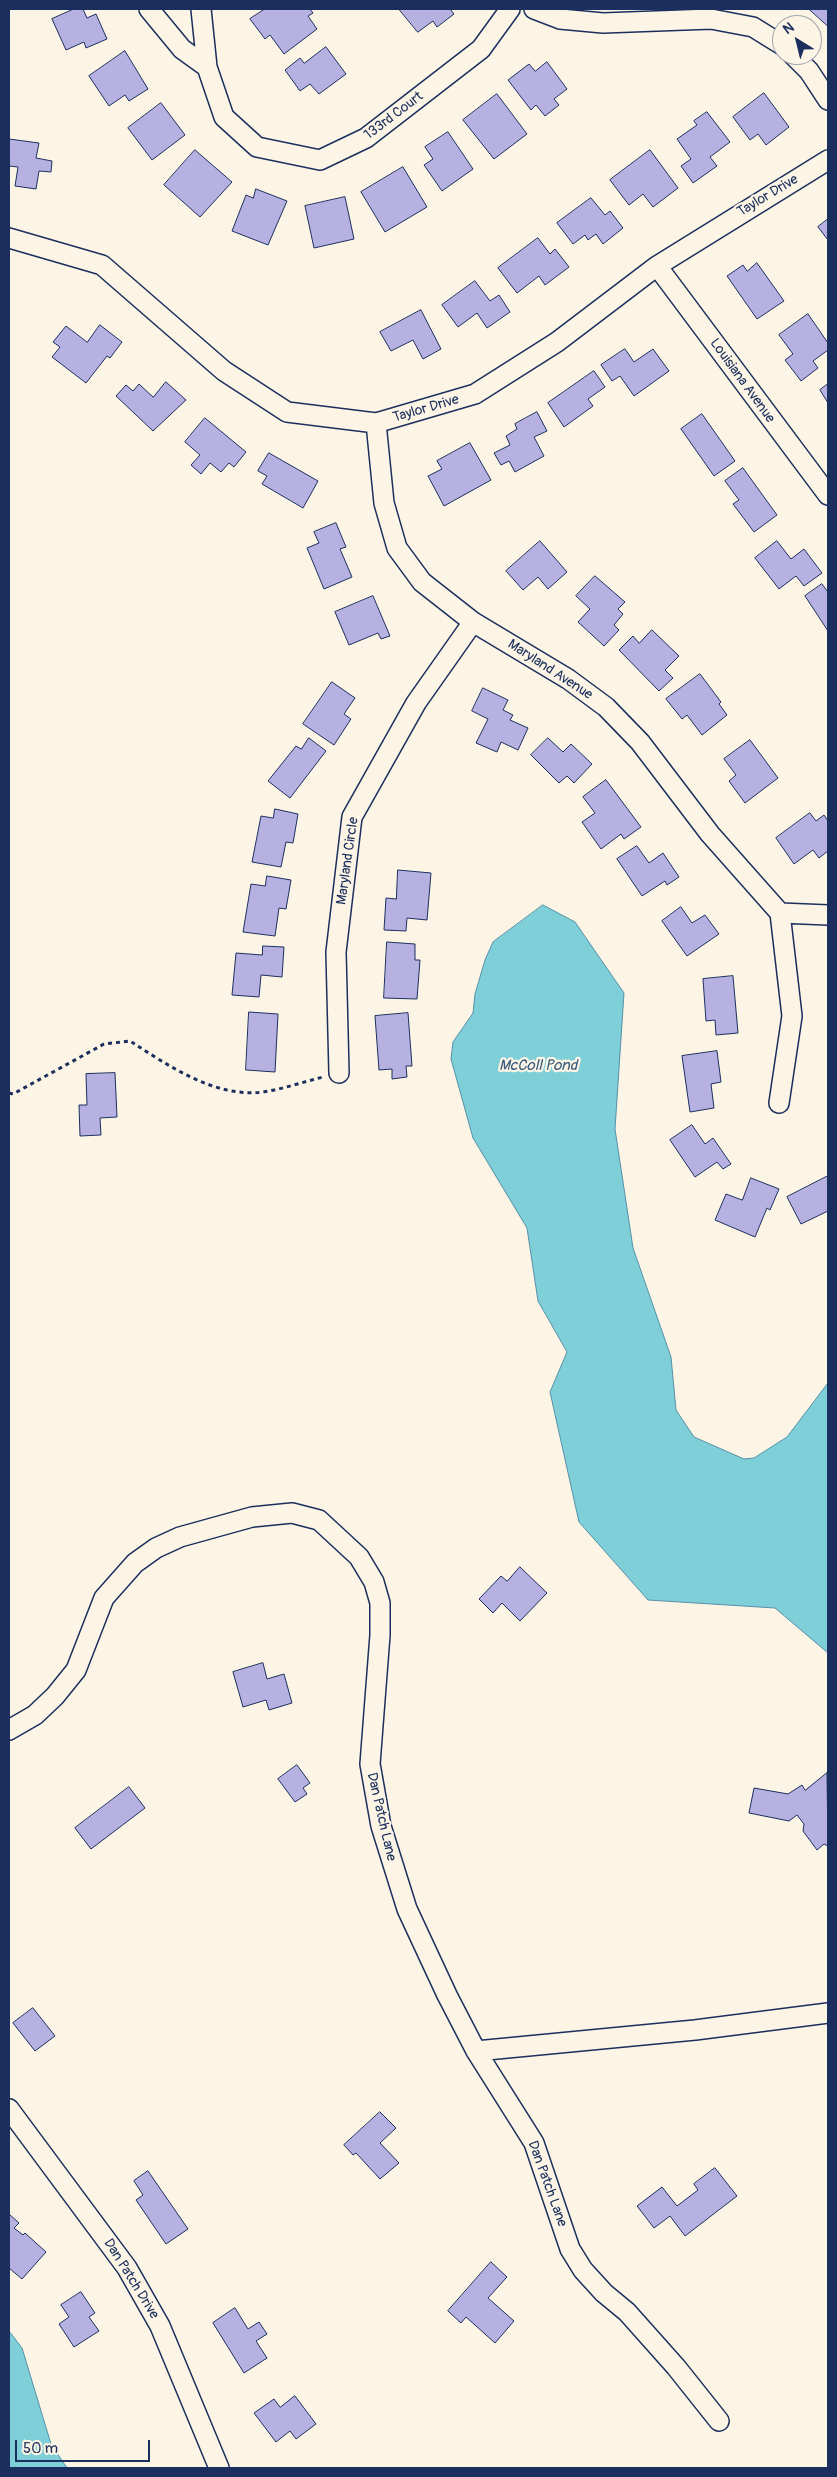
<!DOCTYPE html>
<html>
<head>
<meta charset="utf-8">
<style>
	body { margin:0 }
	#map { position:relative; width:837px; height:2477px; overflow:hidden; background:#fcf5e5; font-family:Pangolin,sans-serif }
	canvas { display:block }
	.frame { position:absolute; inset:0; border:10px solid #1b2f5e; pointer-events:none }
	.north { position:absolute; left:772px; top:15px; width:50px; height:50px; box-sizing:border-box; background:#fcf5e5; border:1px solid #a2a6af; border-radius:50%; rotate:324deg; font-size:14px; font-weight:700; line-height:20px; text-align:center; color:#1b2f5e }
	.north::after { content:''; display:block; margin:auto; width:18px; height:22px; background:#1b2f5e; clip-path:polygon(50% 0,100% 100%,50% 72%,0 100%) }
	.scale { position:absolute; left:15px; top:2440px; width:135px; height:22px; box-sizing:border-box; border:2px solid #1b2f5e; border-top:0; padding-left:6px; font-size:15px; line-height:18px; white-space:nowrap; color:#1b2f5e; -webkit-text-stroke:4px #fcf5e5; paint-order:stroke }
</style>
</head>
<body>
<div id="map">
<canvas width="837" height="2477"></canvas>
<div class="frame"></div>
<div class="north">N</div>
<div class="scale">50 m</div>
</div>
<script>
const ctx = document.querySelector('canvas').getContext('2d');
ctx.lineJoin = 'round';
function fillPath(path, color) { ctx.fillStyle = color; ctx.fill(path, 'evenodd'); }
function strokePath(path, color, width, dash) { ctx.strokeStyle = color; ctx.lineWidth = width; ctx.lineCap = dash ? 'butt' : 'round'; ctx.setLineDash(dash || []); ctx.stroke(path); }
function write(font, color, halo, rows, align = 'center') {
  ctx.font = font + ' Pangolin,sans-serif'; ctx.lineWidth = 4.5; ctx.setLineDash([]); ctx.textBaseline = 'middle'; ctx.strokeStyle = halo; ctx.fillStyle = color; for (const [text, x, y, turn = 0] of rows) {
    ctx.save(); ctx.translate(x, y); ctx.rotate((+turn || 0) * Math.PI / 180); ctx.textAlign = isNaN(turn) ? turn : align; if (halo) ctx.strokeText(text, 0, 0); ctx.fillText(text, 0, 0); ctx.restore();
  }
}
const water = new Path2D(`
	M543,905l32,17 49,71 -9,136 18,119 38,109 5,53 18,27 50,22 10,-1 33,-21 41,-54v270l-53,-45 -127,-8 -69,-78 -29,-130 17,-40 -29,-51 -11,-73 -54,-90 -22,-79 2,-17 20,-29 2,-19 10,-34 8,-18z
	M9,2331l13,17 29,96 16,24h-58z`);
fillPath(water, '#7ecfd8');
strokePath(water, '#568fa7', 1);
const building = new Path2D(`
	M74,9h9l4,9 9,-4 11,25 -21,9 -2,-6 -18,8 -14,-31z
	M265,9h45l3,4 -5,3 9,13 -33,25 -14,-19 -5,4 -15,-20z
	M399,9h51l4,5 -17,13 -4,-6 -15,11z
	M809,9h19v17z
	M326,47l20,27 -27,20 -9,-10 -10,7 -15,-21 15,-12 4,5z
	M125,51l23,38 -19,12 -4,-6 -16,11 -20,-30z
	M547,62l20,27 -13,10 5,6 -14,11 -9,-11 -5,5 -23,-30 21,-16 6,7z
	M764,93l25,34 -23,18 -8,-11 -8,6 -17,-23z
	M497,94l30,40 -33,25 -31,-39z
	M161,103l24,32 -33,25 -24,-32z
	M707,112l23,30 -20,15 7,9 -24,17 -12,-17 10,-7 -14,-20 20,-14 -3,-4z
	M448,132l25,37 -31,22 -18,-26 9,-6 -8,-12z
	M9,139l30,4 -3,15 16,3 -1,11 -12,-1 -3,18 -21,-3 3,-19 -9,-1z
	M195,150l37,32 -32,35 -36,-32z
	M650,150l28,38 -25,19 -10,-13 -14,11 -19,-25z
	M403,167l24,40 -42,25 -24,-40z
	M256,189l31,12 -19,44 -36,-14 14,-36 7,3z
	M345,197l9,42 -40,9 -9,-42z
	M591,198l14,17 5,-4 13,17 -20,16 -7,-10 -8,6 -3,-5 -12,9 -16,-21z
	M828,219v21l-10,-13z
	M538,238l12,16 5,-5 14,18 -24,18 -6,-9 -22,17 -19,-25z
	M757,263l27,38 -27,18 -30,-43 16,-11 4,6z
	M475,281l15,20 9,-6 11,17 -23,16 -10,-15 -19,14 -16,-22z
	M421,310l20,39 -18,10 -10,-19 -22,11 -11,-19z
	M808,314l20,29v7l-15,11 5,7 -17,13 -16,-21 8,-6 -14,-19z
	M100,325l22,17 -12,16 -3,-2 -21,27 -34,-26 8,-10 -7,-5 13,-16 21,16z
	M625,349l9,13 19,-13 16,22 -35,25 -14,-20 -8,5 -11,-16z
	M594,371l11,16 -17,12 5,7 -29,21 -16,-24z
	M166,382l20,18 -33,31 -37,-35 10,-11 7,6 6,-7 14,13z
	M828,384v19l-8,-13z
	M537,412l10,19 -13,6 10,19 -29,16 -6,-11 -8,4 -7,-12 16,-8 -4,-9 11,-7 -2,-5z
	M702,414l33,47 -21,15 -33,-47z
	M205,418l41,34 -12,15 -5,-4 -8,9 -11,-9 -9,11 -10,-9 9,-10 -15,-13z
	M470,443l21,37 -47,26 -16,-30 14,-7 -5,-8z
	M269,453l49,28 -15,27 -41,-24 5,-8 -9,-5z
	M743,468l34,47 -23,17 -21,-28 6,-4 -14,-19z
	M336,523l10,24 -6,2 12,28 -28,12 -17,-41 12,-5 -5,-11z
	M540,541l27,31 -19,17 -10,-12 -15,13 -17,-19z
	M777,541l14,18 13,-10 18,24 -18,13 -8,-10 -17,13 -24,-31z
	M595,576l30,26 -7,7 5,5 -9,11 5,5 -15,16 -26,-24 12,-13 -14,-13z
	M822,584l6,8v39l-23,-35z
	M373,596l17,40 -9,3 -3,-6 -29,12 -14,-33z
	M652,630l27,26 -14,14 8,8 -14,13 -40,-41 14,-14 6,7z
	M700,674l21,28 -2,2 8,11 -25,20 -15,-20 -5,4 -16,-20z
	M332,682l23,16 -11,16 7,5 -17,26 -31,-21z
	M483,688l25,12 -5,10 10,5 -3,5 18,8 -10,22 -17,-8 -4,10 -21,-9 12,-24 -16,-8z
	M309,738l17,13 -36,47 -22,-17 28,-35 5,3z
	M548,738l15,14 8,-8 21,20 -18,19 -7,-7 -8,7 -28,-28z
	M750,740l28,38 -33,25 -16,-22 7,-6 -12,-16z
	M606,780l35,47 -17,12 -3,-5 -20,15 -19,-27 13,-9 -12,-16z
	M275,809l23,5 -5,29 -7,-1 -5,25 -29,-5 9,-46 12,2z
	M810,813l6,8 8,-6 4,6v30l-9,7 -6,-8 -19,14 -18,-26z
	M637,846l12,17 14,-10 16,24 -12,8 -2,-4 -23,15 -25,-37z
	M398,870l33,3 -4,47 -20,-2 -1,13 -22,-1 2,-32 10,1z
	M267,876l24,4 -5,29 -7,-1 -4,28 -32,-4 8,-48 14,2z
	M681,907l11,16 13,-8 14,19 -32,22 -25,-35z
	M387,942l28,2v16h5l-3,39 -33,-1z
	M263,946l21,1 -2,30 -21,-2 -2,22 -27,-2 4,-42 26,2z
	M733,976l5,57 -22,2 -1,-15 -9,1 -3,-42z
	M249,1012l29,2 -3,58 -29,-2z
	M408,1013l4,53h-6l1,11 -15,2v-10l-13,1 -4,-54z
	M717,1051l4,31 -10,2 3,24 -24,4 -8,-56z
	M115,1073l2,44 -17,1 1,17 -21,1 -1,-31h8l-1,-31z
	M692,1125l13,19 8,-6 18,26 -8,5 -6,-7 -22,15 -25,-37z
	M828,1176v35l-27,13 -14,-27z
	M751,1178l28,11 -9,21 -3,-2 -12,29 -40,-17 11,-26 16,6z
	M520,1567l27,26 -27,28 -18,-18 -9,10 -14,-14 22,-23 6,5z
	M263,1663l4,16 17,-5 8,29 -23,7 -3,-10 -23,7 -10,-35z
	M297,1765l13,18 -7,5 4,6 -12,8 -17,-23z
	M827,1773l1,73 -4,-2 -7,6 -14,-19 1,-7 -7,-9 -8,6 -40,-8 5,-25 34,6 14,-9 3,5z
	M129,1787l16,21 -54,41 -16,-21z
	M33,2008l22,28 -20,15 -22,-28z
	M380,2112l16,16 -16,15 19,20 -19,16 -24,-26 -3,2 -9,-10z
	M715,2168l22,28 -52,40 -15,-20 -16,12 -17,-22 25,-19 15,19 21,-16 -4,-6z
	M148,2171l40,58 -22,15 -30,-44 7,-5 -9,-14z
	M9,2214l10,9 -5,5 9,7 2,-2 21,19 -24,27 -13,-11z
	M491,2262l16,15 -19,21 26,23 -19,22 -29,-26 -5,6 -13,-12z
	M81,2292l14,21 -6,4 10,14 -25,16 -15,-23 10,-7 -8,-12z
	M235,2308l13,21 11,-7 8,12 -11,7 11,17 -23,15 -31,-50z
	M295,2396l21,28 -20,15 -6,-8 -14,11 -22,-29 20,-14 6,8z`);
fillPath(building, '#b7b1e2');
strokePath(building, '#1b2f5e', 1);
const minor = new Path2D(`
	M149,9l33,40 25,18
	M201,9l6,58 17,50 33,30 63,13 46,-22 115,-89 29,-40
	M534,9l26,10 43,4 108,-4 42,8 29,18
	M793,55l16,16 19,29
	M9,238l93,27 122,106 63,41 89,11 99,-29 82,-52 100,-76 171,-106
	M657,266l171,229
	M376,423l8,80 13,45 25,34 51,40 95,57 38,28 34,35 70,92 70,79 48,2
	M339,1073l-3,-121 16,-135 64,-114 57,-81
	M779,1103l13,-87 -12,-103
	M9,1730l26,-15 20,-19 21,-26 28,-72 31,-35 21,-15 24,-11 72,-20 40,-4 27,7 40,37 15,25 6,21v32l-10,129 11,62 26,83 40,86 29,56 58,92 36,106 13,21 21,23 23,19 49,55 43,54
	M476,2051l219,-21 133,-17
	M9,2109l118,159 33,58 59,142`);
strokePath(minor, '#1b2f5e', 22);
strokePath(new Path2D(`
	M9,1093l4,1 91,-50 26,-3c39,25 85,57 133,51 20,-3 40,-10 60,-15`), '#1b2f5e', 3, [4, 4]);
strokePath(minor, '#fcf5e5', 19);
write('14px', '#1b2f5e', '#fcf5e5', [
	["133rd Court",394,116,-37],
	["Taylor Drive",768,196,-31],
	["Louisiana Avenue",742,381,54],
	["Taylor Drive",426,409,-16],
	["Maryland Avenue",550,670,33],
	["Maryland Circle",348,861,-82],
	["Dan Patch Lane",381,1817,77],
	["Dan Patch Lane",547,2184,70],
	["Dan Patch Drive",131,2279,58]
]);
write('italic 15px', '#34577c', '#fcf5e5', [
	["McColl Pond",538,1066]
]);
</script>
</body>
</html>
